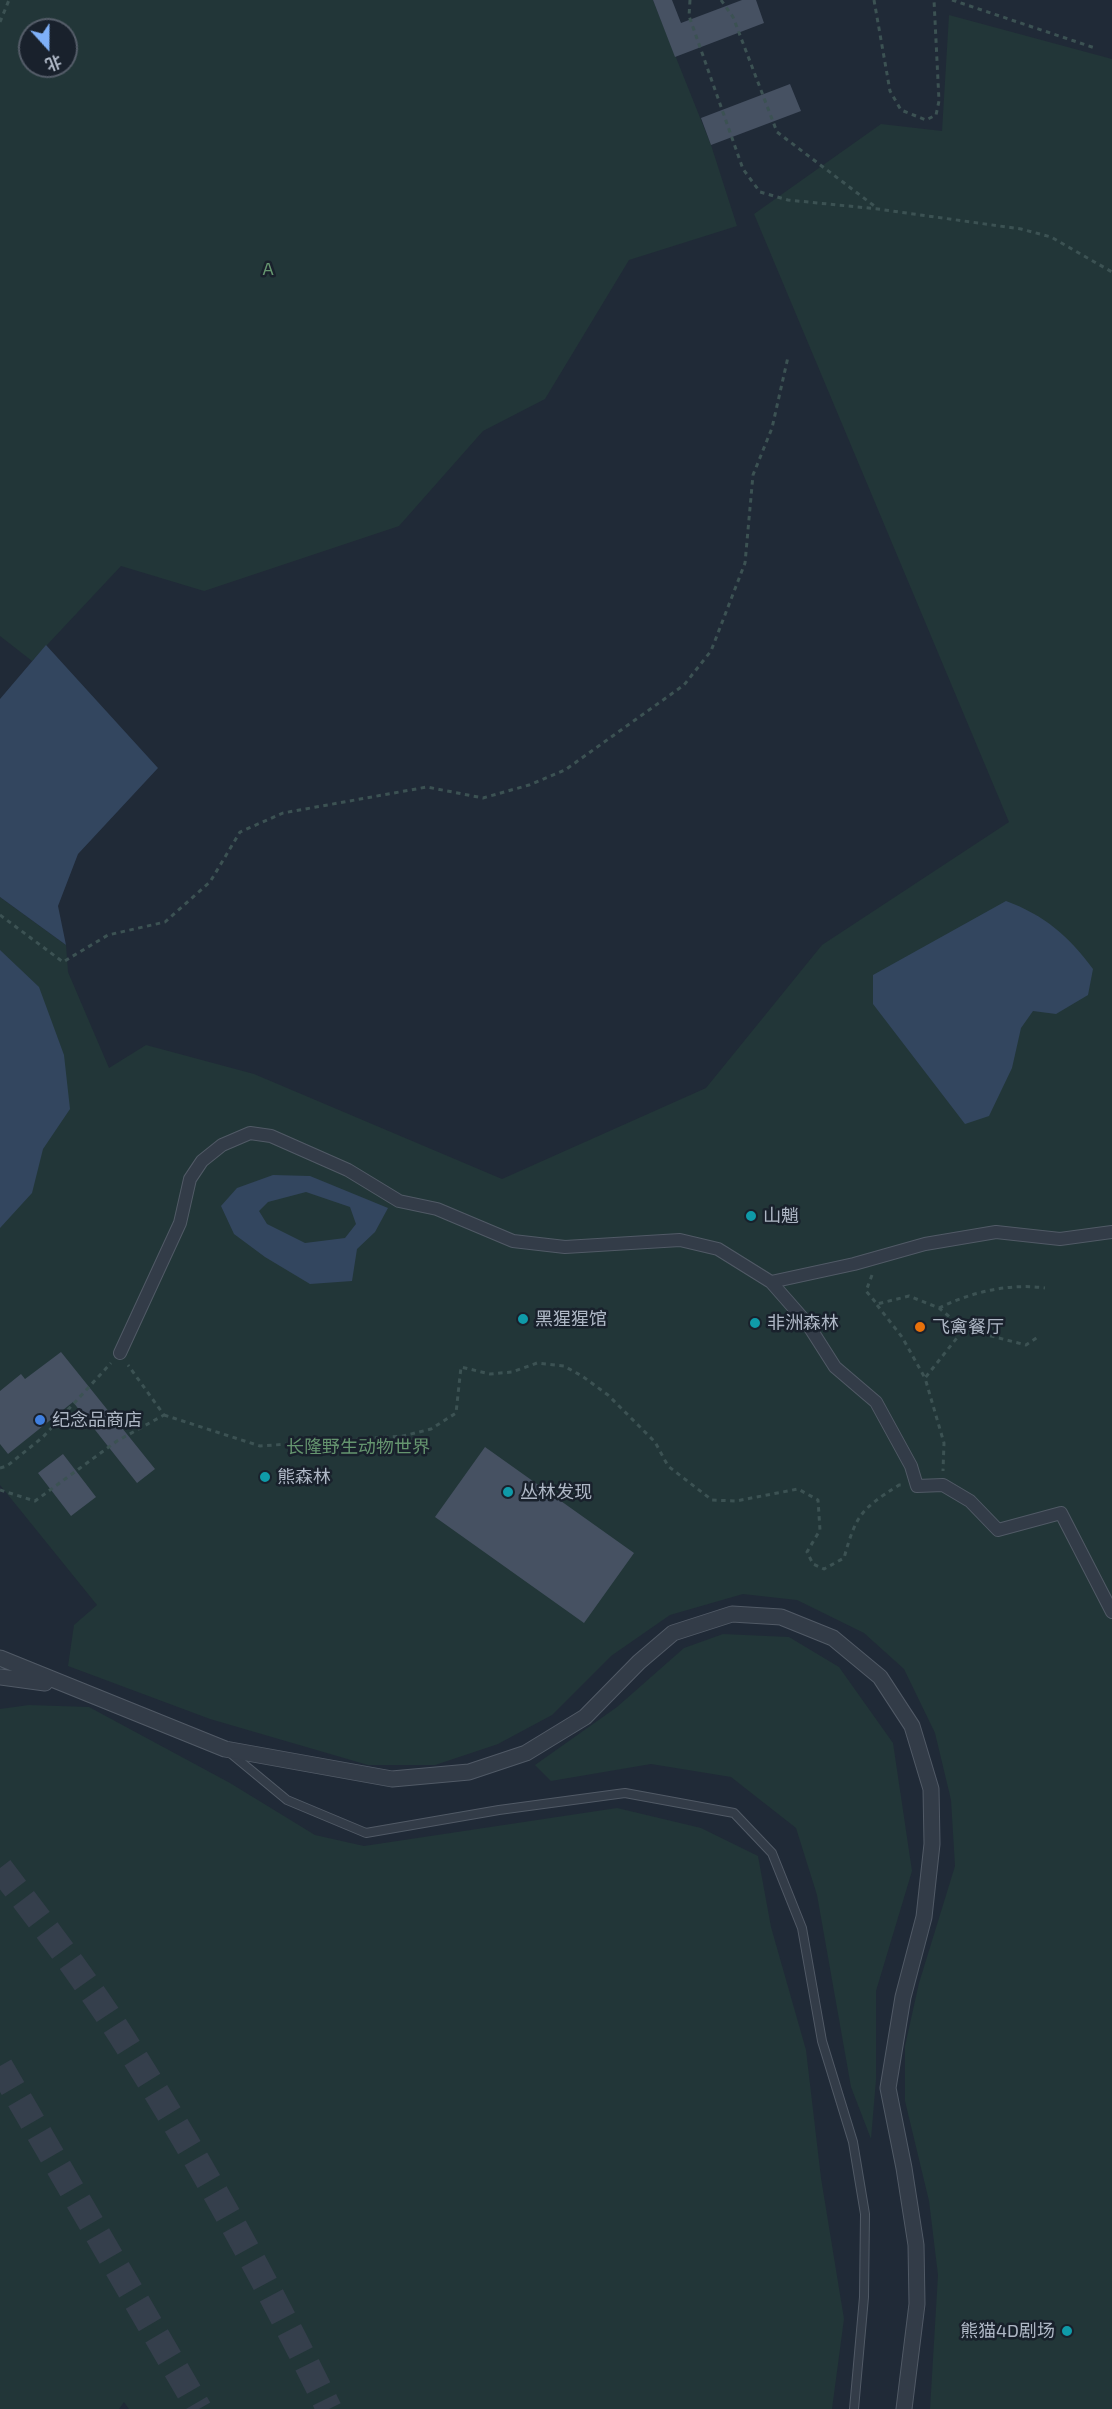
<!DOCTYPE html>
<html>
<head>
<meta charset="utf-8">
<style>
	body { margin:0 }
	#map { position:relative; width:1112px; height:2409px; overflow:hidden; background:#202a37; font-family:"Exo 2","Noto Sans SC",sans-serif }
	canvas { display:block }
	.north { position:absolute; left:18px; top:18px; width:60px; height:60px; box-sizing:border-box; background:#19212c; border:2px solid #555d69; border-radius:50%; rotate:159deg; font-size:16px; font-weight:700; line-height:24px; text-align:center; color:#aeb7c5 }
	.north::after { content:''; display:block; margin:auto; width:21px; height:27px; background:#7fb0f8; clip-path:polygon(50% 0,100% 100%,50% 72%,0 100%) }
</style>
</head>
<body>
<div id="map">
<canvas width="1112" height="2409"></canvas>
<div class="north">北</div>
</div>
<script>
const ctx = document.querySelector('canvas').getContext('2d');
ctx.lineJoin = 'round';
function fillPath(path, color) { ctx.fillStyle = color; ctx.fill(path, 'evenodd'); }
function strokePath(path, color, width, dash) { ctx.strokeStyle = color; ctx.lineWidth = width; ctx.lineCap = dash ? 'butt' : 'round'; ctx.setLineDash(dash || []); ctx.stroke(path); }
function write(font, color, halo, rows, align = 'center') {
  ctx.font = font + ' "Exo 2","Noto Sans SC",sans-serif'; ctx.lineWidth = 5; ctx.setLineDash([]); ctx.textBaseline = 'middle'; ctx.strokeStyle = halo; ctx.fillStyle = color; for (const [text, x, y, turn = 0] of rows) {
    ctx.save(); ctx.translate(x, y); ctx.rotate((+turn || 0) * Math.PI / 180); ctx.textAlign = isNaN(turn) ? turn : align; if (halo) ctx.strokeText(text, 0, 0); ctx.fillText(text, 0, 0); ctx.restore();
  }
}
fillPath(new Path2D(`
	M0,0h653l58,145 26,81 -108,34 -84,139 -62,32 -84,95 -195,65 -83,-25 -89,95 -32,-25zM30,30h36v36h-36z
	M949,15l163,44v2350h-182l8,-134 -9,-74 -24,-100v-55l14,-63 36,-117 -4,-66 -16,-67 -31,-64 -40,-36 -67,-33 -54,-6 -73,21 -59,41 -59,59 -54,29 -63,21h-67l-158,-46 -142,-53 6,-41 23,-20 -97,-120v-588l66,48 2,27 41,96 37,-23 108,29 248,105 204,-91 116,-143 187,-123 -255,-608 127,-90 61,7z
	M723,1634l66,3 50,30 54,76 19,128 -36,120v89l-5,59 -20,-52 -34,-192 -21,-67 -65,-51 -80,-13 -100,17 -16,-16 82,-58 67,-59z
	M29,1705l60,2 141,76 85,52 49,11 253,-38 84,20 57,28 13,71 35,123 15,128 23,141 -12,90h-703l-5,-7 -5,7h-119v-700z`), '#223638');
fillPath(new Path2D(`
	M46,645l112,123 -80,86 -20,52 8,39 -66,-48v-198z
	M1006,901c38,14 63,35 87,68l-5,26 -32,19 -23,-3 -12,17 -9,40 -23,48 -24,8 -92,-120v-29z
	M0,950l39,37 25,68 6,54 -27,40 -11,44 -32,35z
	M273,1175l37,1 78,32 -13,24 -18,17 -5,32 -42,3 -45,-27 -31,-23 -13,-28 16,-18zM306,1192l44,15 6,17 -11,14 -40,5 -38,-19 -8,-13 9,-9z`), '#33465f');
fillPath(new Path2D(`
	M653,0h19l9,23 61,-23h14l8,23 -89,34z
	M790,84l11,27 -90,34 -10,-27z
	M61,1352l94,117 -18,14 -64,-81 -65,52 -8,-10v-53l21,-17 4,5z
	M485,1447l149,106 -50,70 -149,-106z
	M63,1454l33,43 -25,19 -33,-43z`), '#465162');
strokePath(new Path2D(`
	M0,1868c42,55 85,111 122,169 76,120 145,245 207,372
	M0,2066l199,343`), '#353f4c', 26, [26, 13]);
const service = new Path2D(`
	M229,1752l58,48 79,33 133,-23 126,-17 109,20 38,40 30,75 20,113 31,101 12,72 -1,83 -10,112`);
const pedestrian = new Path2D(`
	M771,1282l83,-18 71,-20 71,-12 64,7 52,-7
	M120,1353l60,-130 10,-44 12,-18 20,-16 28,-12 21,3 77,34 51,31 38,8 76,32 52,6 115,-7 38,9 53,33 36,41 28,44 41,35 35,64 6,20 26,-1 27,16 28,29 63,-17 51,99`);
const minor = new Path2D(`
	M0,1658l225,91 167,30 77,-7 57,-19 59,-36 54,-55 34,-29 59,-19 49,3 52,21 47,39 32,49 19,63 1,55 -8,73 -21,80 -15,91 16,80 12,77 1,59 -13,105
	M0,1677l45,6`);
strokePath(service, '#515a66', 10);
strokePath(pedestrian, '#515a66', 14);
strokePath(minor, '#515a66', 17);
strokePath(new Path2D(`
	M690,0l-1,16 54,153 17,23 28,8 90,9 143,20 30,8 61,35
	M721,0l12,17 44,115 100,76
	M874,0l16,91 11,19 25,10 10,-5 3,-14 -5,-101
	M952,0l143,48
	M0,22l9,-22
	M0,915l63,47 45,-27 57,-13 45,-40 30,-50 43,-19 144,-26 56,11 46,-13 36,-15 119,-85 27,-34 34,-88 8,-88 19,-47 16,-71
	M872,1275l-6,16 11,13 32,-8 30,12 25,21 -39,49 19,65 -1,28
	M877,1305l25,32 23,41
	M939,1308c32,-16 71,-25 106,-20
	M964,1329l62,16 12,-8
	M164,1415l96,31 143,-10 28,-7 25,-16 5,-46 29,7 22,-2 25,-9 27,3 18,10 26,19 47,47 13,24 44,34 24,1 62,-12 20,11 2,30 -13,22 6,12 11,5 20,-11c12,-43 17,-49 55,-73h4
	M0,1468l7,-2 36,-29 68,-74
	M0,1490l35,11 82,-60 47,-26 -36,-50`), '#3c5253', 3, [4.5, 4.5]);
strokePath(service, '#333c48', 8);
strokePath(pedestrian, '#333c48', 12);
strokePath(minor, '#333c48', 15);
for (const [x, y, r, color] of [
	[751,1216,6,"#0f9aa8"],
	[523,1319,6,"#0f9aa8"],
	[755,1323,6,"#0f9aa8"],
	[920,1327,6,"#e8710a"],
	[40,1420,6,"#3f7fe0"],
	[265,1477,6,"#0f9aa8"],
	[508,1492,6,"#0f9aa8"],
	[1067,2331,6,"#0f9aa8"]
]) { const dot = new Path2D(); dot.arc(x, y, r, 0, 2 * Math.PI); ctx.fillStyle = color; ctx.fill(dot); strokePath(dot, '#19212c', 2); }
write('18px', '#65956f', '#19212c', [
	["A",268,269],
	["长隆野生动物世界",358,1447]
]);
write('18px', '#aeb7c5', '#19212c', [
	["山魈",763,1216],
	["黑猩猩馆",535,1319],
	["非洲森林",767,1323],
	["飞禽餐厅",932,1327],
	["纪念品商店",52,1420],
	["熊森林",277,1477],
	["丛林发现",520,1492],
	["熊猫4D剧场",1055,2331,"right"]
], 'left');
</script>
</body>
</html>
